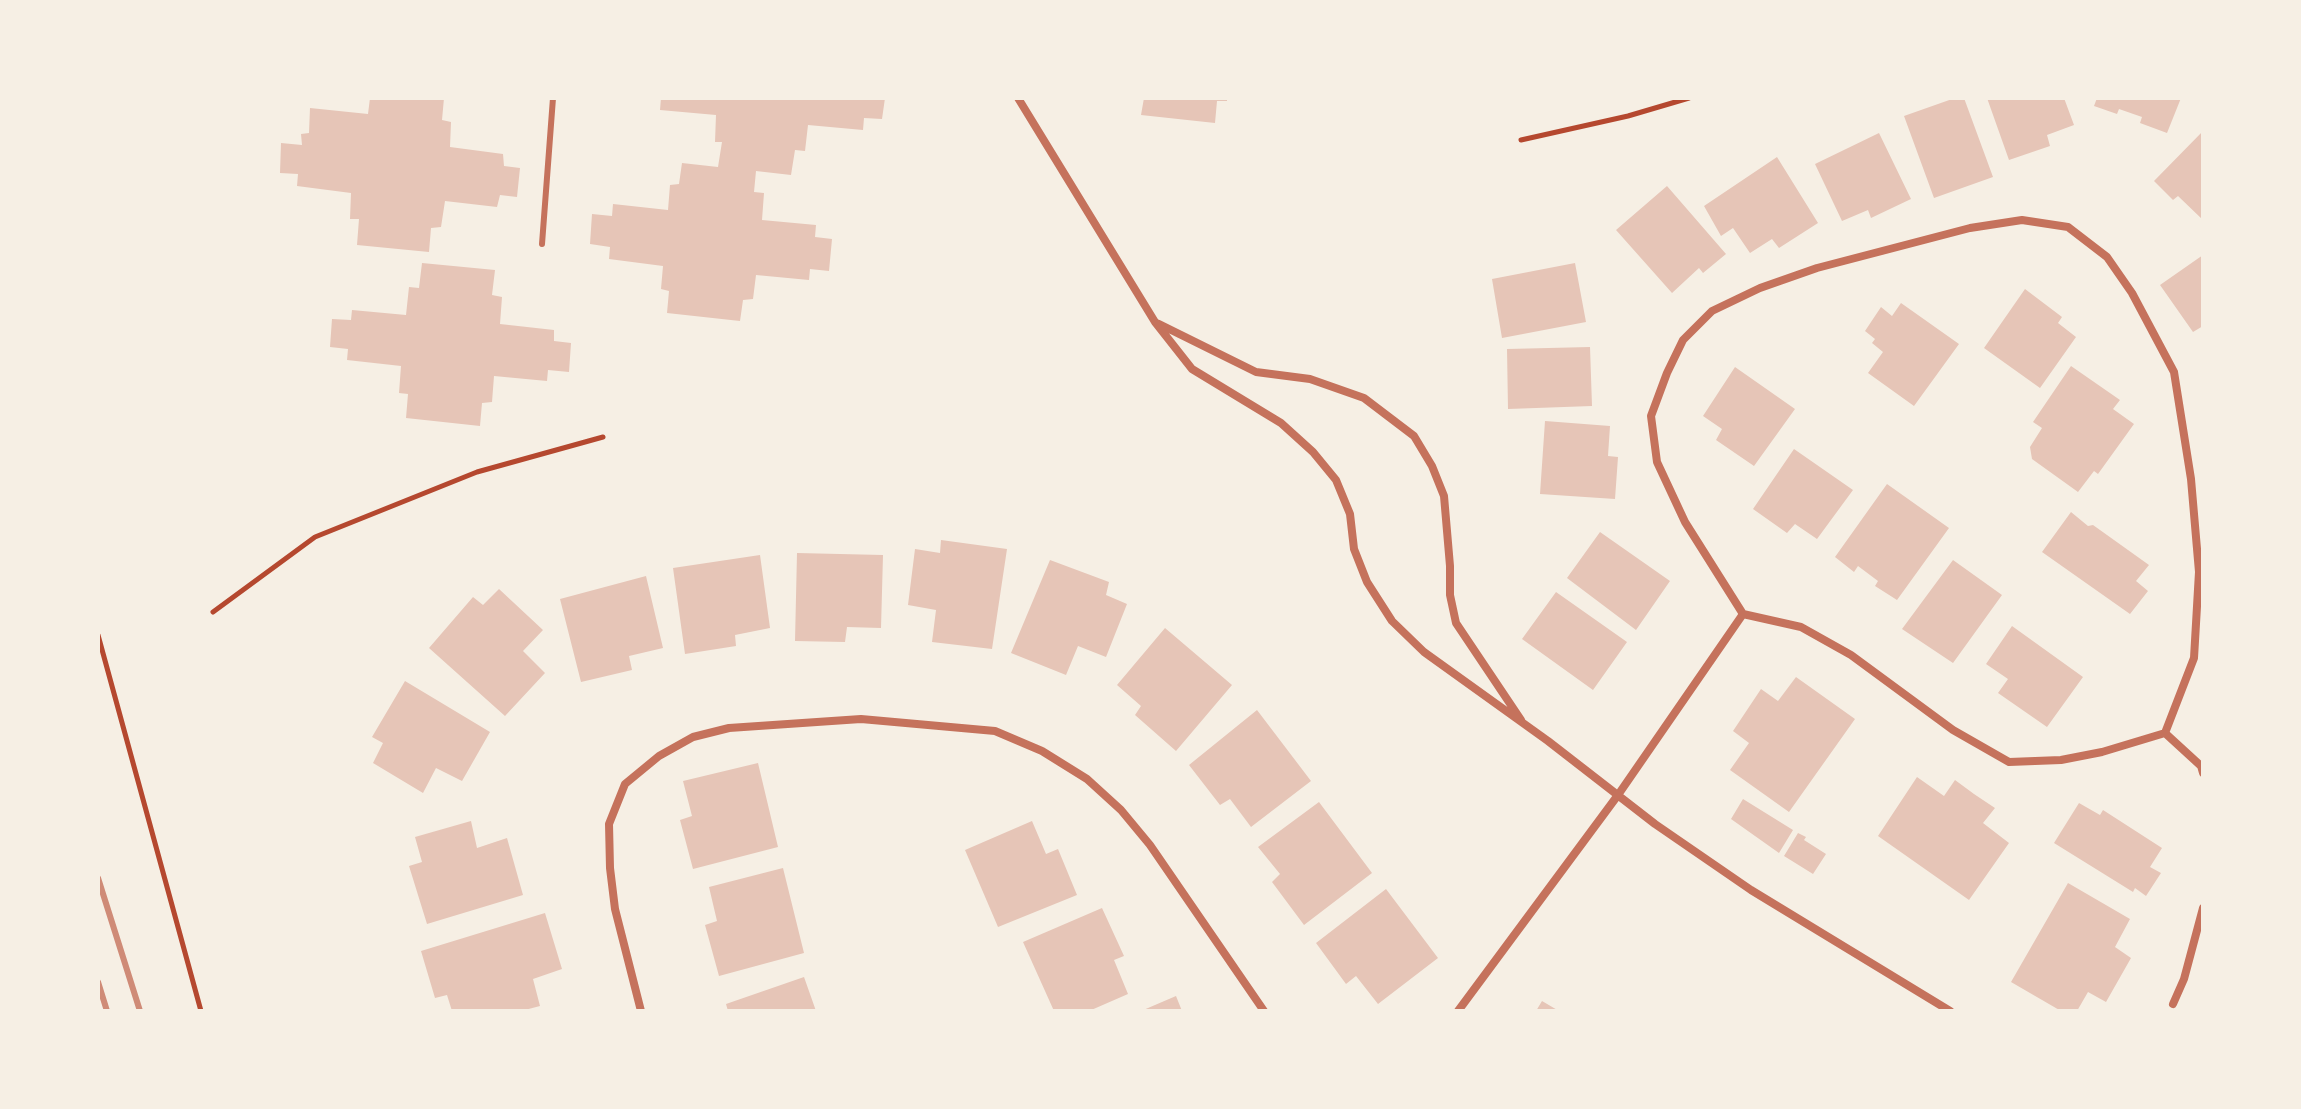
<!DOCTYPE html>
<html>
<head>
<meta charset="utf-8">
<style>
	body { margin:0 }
	#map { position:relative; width:2301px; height:1109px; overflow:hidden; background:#f6efe4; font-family:"Alegreya Sans",sans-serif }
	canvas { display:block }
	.frame { position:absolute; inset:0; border:100px solid #f6efe4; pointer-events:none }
</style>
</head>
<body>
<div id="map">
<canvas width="2301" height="1109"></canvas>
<div class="frame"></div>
</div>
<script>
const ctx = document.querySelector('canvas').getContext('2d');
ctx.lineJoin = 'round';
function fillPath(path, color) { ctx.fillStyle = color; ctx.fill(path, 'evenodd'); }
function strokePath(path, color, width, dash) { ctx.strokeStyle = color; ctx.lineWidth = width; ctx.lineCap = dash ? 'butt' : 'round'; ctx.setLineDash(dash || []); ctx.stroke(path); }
fillPath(new Path2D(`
	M370,98h74l-2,22 9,2 -1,25 53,7 1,12 16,2 -3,29 -17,-2 -3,12 -52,-6 -4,26 -10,1 -2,24 -72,-7 2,-26h-9l1,-26 -54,-7 1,-12 -18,-1 1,-30 21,2 -1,-11 8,-1 1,-25 58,6z
	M661,98h224l-3,21 -18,-1 -1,12 -55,-5 -3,26 -10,-1 -4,25 -35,-4 -2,21 10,1 -2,27 54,5 -1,12 17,2 -3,32 -19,-2 -1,11 -53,-5 -3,24 -10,1 -3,21 -73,-8 2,-22 -8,-2 2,-23 -54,-7 1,-12 -20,-3 2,-30 20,2 1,-12 55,6 2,-25 9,-1 3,-21 36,4 4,-25h-7l1,-27 -56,-5z
	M1144,98h83v3h-10l-2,22 -74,-8z
	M1955,98h9l29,79 -59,21 -30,-82z
	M1987,98h77l10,27 -27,10 3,11 -41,14z
	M2097,98h84l-14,35 -27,-10 2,-6 -23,-8 -2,5 -23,-8z
	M2203,131v89l-25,-24 -5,4 -19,-19z
	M1879,133l32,66 -40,19 -3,-8 -26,11 -27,-57z
	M1777,157l41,66 -39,25 -7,-9 -22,14 -17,-25 -12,8 -17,-30z
	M1667,186l59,68 -23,19 -4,-5 -27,25 -56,-63z
	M2203,255v71l-10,6 -33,-47z
	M422,263l73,7 -3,25 10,2 -2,27 54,6v11l17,2 -2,29 -21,-2 -1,11 -53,-5 -2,26 -10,1 -2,23 -74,-8 2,-24 -9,-1 2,-27 -54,-6 1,-11 -18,-2 2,-28 19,1 1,-10 54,5 3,-28 10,1z
	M1575,263l11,59 -84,16 -10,-59z
	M2025,289l37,28 -4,6 18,14 -36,51 -56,-40z
	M1901,303l58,41 -45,62 -46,-33 15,-21 -11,-9 3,-4 -10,-8 16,-24 11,9z
	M1590,347l2,59 -84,3 -1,-60z
	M2071,366l49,34 -7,9 21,15 -36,50 -4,-3 -16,21 -46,-33 -2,-12 12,-19 -9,-6z
	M1735,367l60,42 -41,57 -38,-26 6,-11 -19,-13z
	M1545,421l65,5 -2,30 10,1 -3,42 -75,-5z
	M1794,449l59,41 -36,49 -22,-15 -8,9 -34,-24z
	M1887,484l62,44 -52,72 -22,-14 3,-5 -20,-15 -4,6 -19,-15z
	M2071,512l17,14 5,-1 56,40 -13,16 12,10 -18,23 -88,-62z
	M1600,532l70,49 -34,49 -69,-52z
	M941,540l66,9 -15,100 -60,-7 4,-32 -28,-5 7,-56 25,4z
	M797,553l86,2 -2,73 -34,-1 -2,15 -50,-1z
	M760,555l10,73 -35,7 1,11 -51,8 -12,-86z
	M1050,560l59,22 -3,13 21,9 -21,53 -28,-11 -12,29 -55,-22z
	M1953,560l49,35 -49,68 -51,-34z
	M646,576l17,72 -34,8 3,14 -51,12 -21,-83z
	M499,589l44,41 -20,21 22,22 -40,43 -76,-68 44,-51 10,8z
	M1556,592l71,50 -34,48 -71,-51z
	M2012,626l71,51 -36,50 -49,-34 10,-14 -22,-15z
	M1165,628l67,57 -56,66 -41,-36 6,-9 -24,-21z
	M1796,677l59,42 -66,93 -59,-42 19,-27 -16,-12 28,-42 17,12z
	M405,681l85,51 -28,49 -26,-13 -13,25 -50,-30 10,-20 -11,-6z
	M1257,710l54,71 -60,46 -21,-28 -10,6 -31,-40z
	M758,763l20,84 -85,22 -13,-49 12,-4 -9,-35z
	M1917,777l27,19 11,-16 19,14 21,14 -12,15 26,20 -40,57 -91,-64z
	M1743,799l50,31 -14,23 -48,-34z
	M1319,802l53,71 -68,52 -32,-43 8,-8 -22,-27z
	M2079,803l21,12 3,-5 59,38 -12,19 11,6 -15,23 -11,-8 -2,4 -79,-49z
	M471,821l6,27 30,-10 16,57 -96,29 -18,-58 13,-4 -7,-25z
	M1032,821l14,33 12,-5 19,46 -79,32 -33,-77z
	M1798,833l8,4 -2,3 22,14 -13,20 -29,-18z
	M783,868l21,85 -85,23 -14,-51 12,-4 -8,-34z
	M2068,883l62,36 -15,28 16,11 -25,44 -18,-10 -11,19h-16l-50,-29z
	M1386,889l52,69 -60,46 -22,-28 -10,8 -30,-41z
	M1102,908l22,48 -10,4 14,34 -39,17h-35l-31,-69z
	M545,913l17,56 -29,10 7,27 -19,5h-69l-5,-16 -12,3 -14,-47z
	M804,977l12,34h-88l-2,-7z
	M1176,996l6,15h-41z
	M1542,1001l17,10h-23z`), '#e6c5b7');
strokePath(new Path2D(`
	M1521,140l107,-24 61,-18
	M213,612l102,-75 162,-65 126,-35
	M98,635l103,376`), '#b5482f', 5);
strokePath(new Path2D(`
	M542,244l11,-146`), '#c5725c', 6);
strokePath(new Path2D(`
	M1018,98l137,224 37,47 89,54 32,29 23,28 14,34 4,35 13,33 25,39 32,31 124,89 107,83 96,66 199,121
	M1159,324l97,48 54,7 54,19 50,38 18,30 12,30 6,70v29l6,28 65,97
	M2165,733l36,33 2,7
	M2173,1004l11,-25 19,-71
	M641,1011l-26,-102 -5,-41 -1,-44 16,-40 34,-28 34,-19 36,-9 132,-9 134,12 47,20 45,28 34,31 29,35 114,166
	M1458,1011l160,-216 125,-181 58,13 50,28 102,75 56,32 52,-2 41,-8 63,-19 29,-75 5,-86 -8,-93 -17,-107 -42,-79 -25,-36 -39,-30 -46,-7 -52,8 -153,40 -57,20 -48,23 -29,29 -16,33 -16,43 6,46 28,60 58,92`), '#c5725c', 8);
strokePath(new Path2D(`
	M98,878l42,133
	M98,982l9,29`), '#cf8b77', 6);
</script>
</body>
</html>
